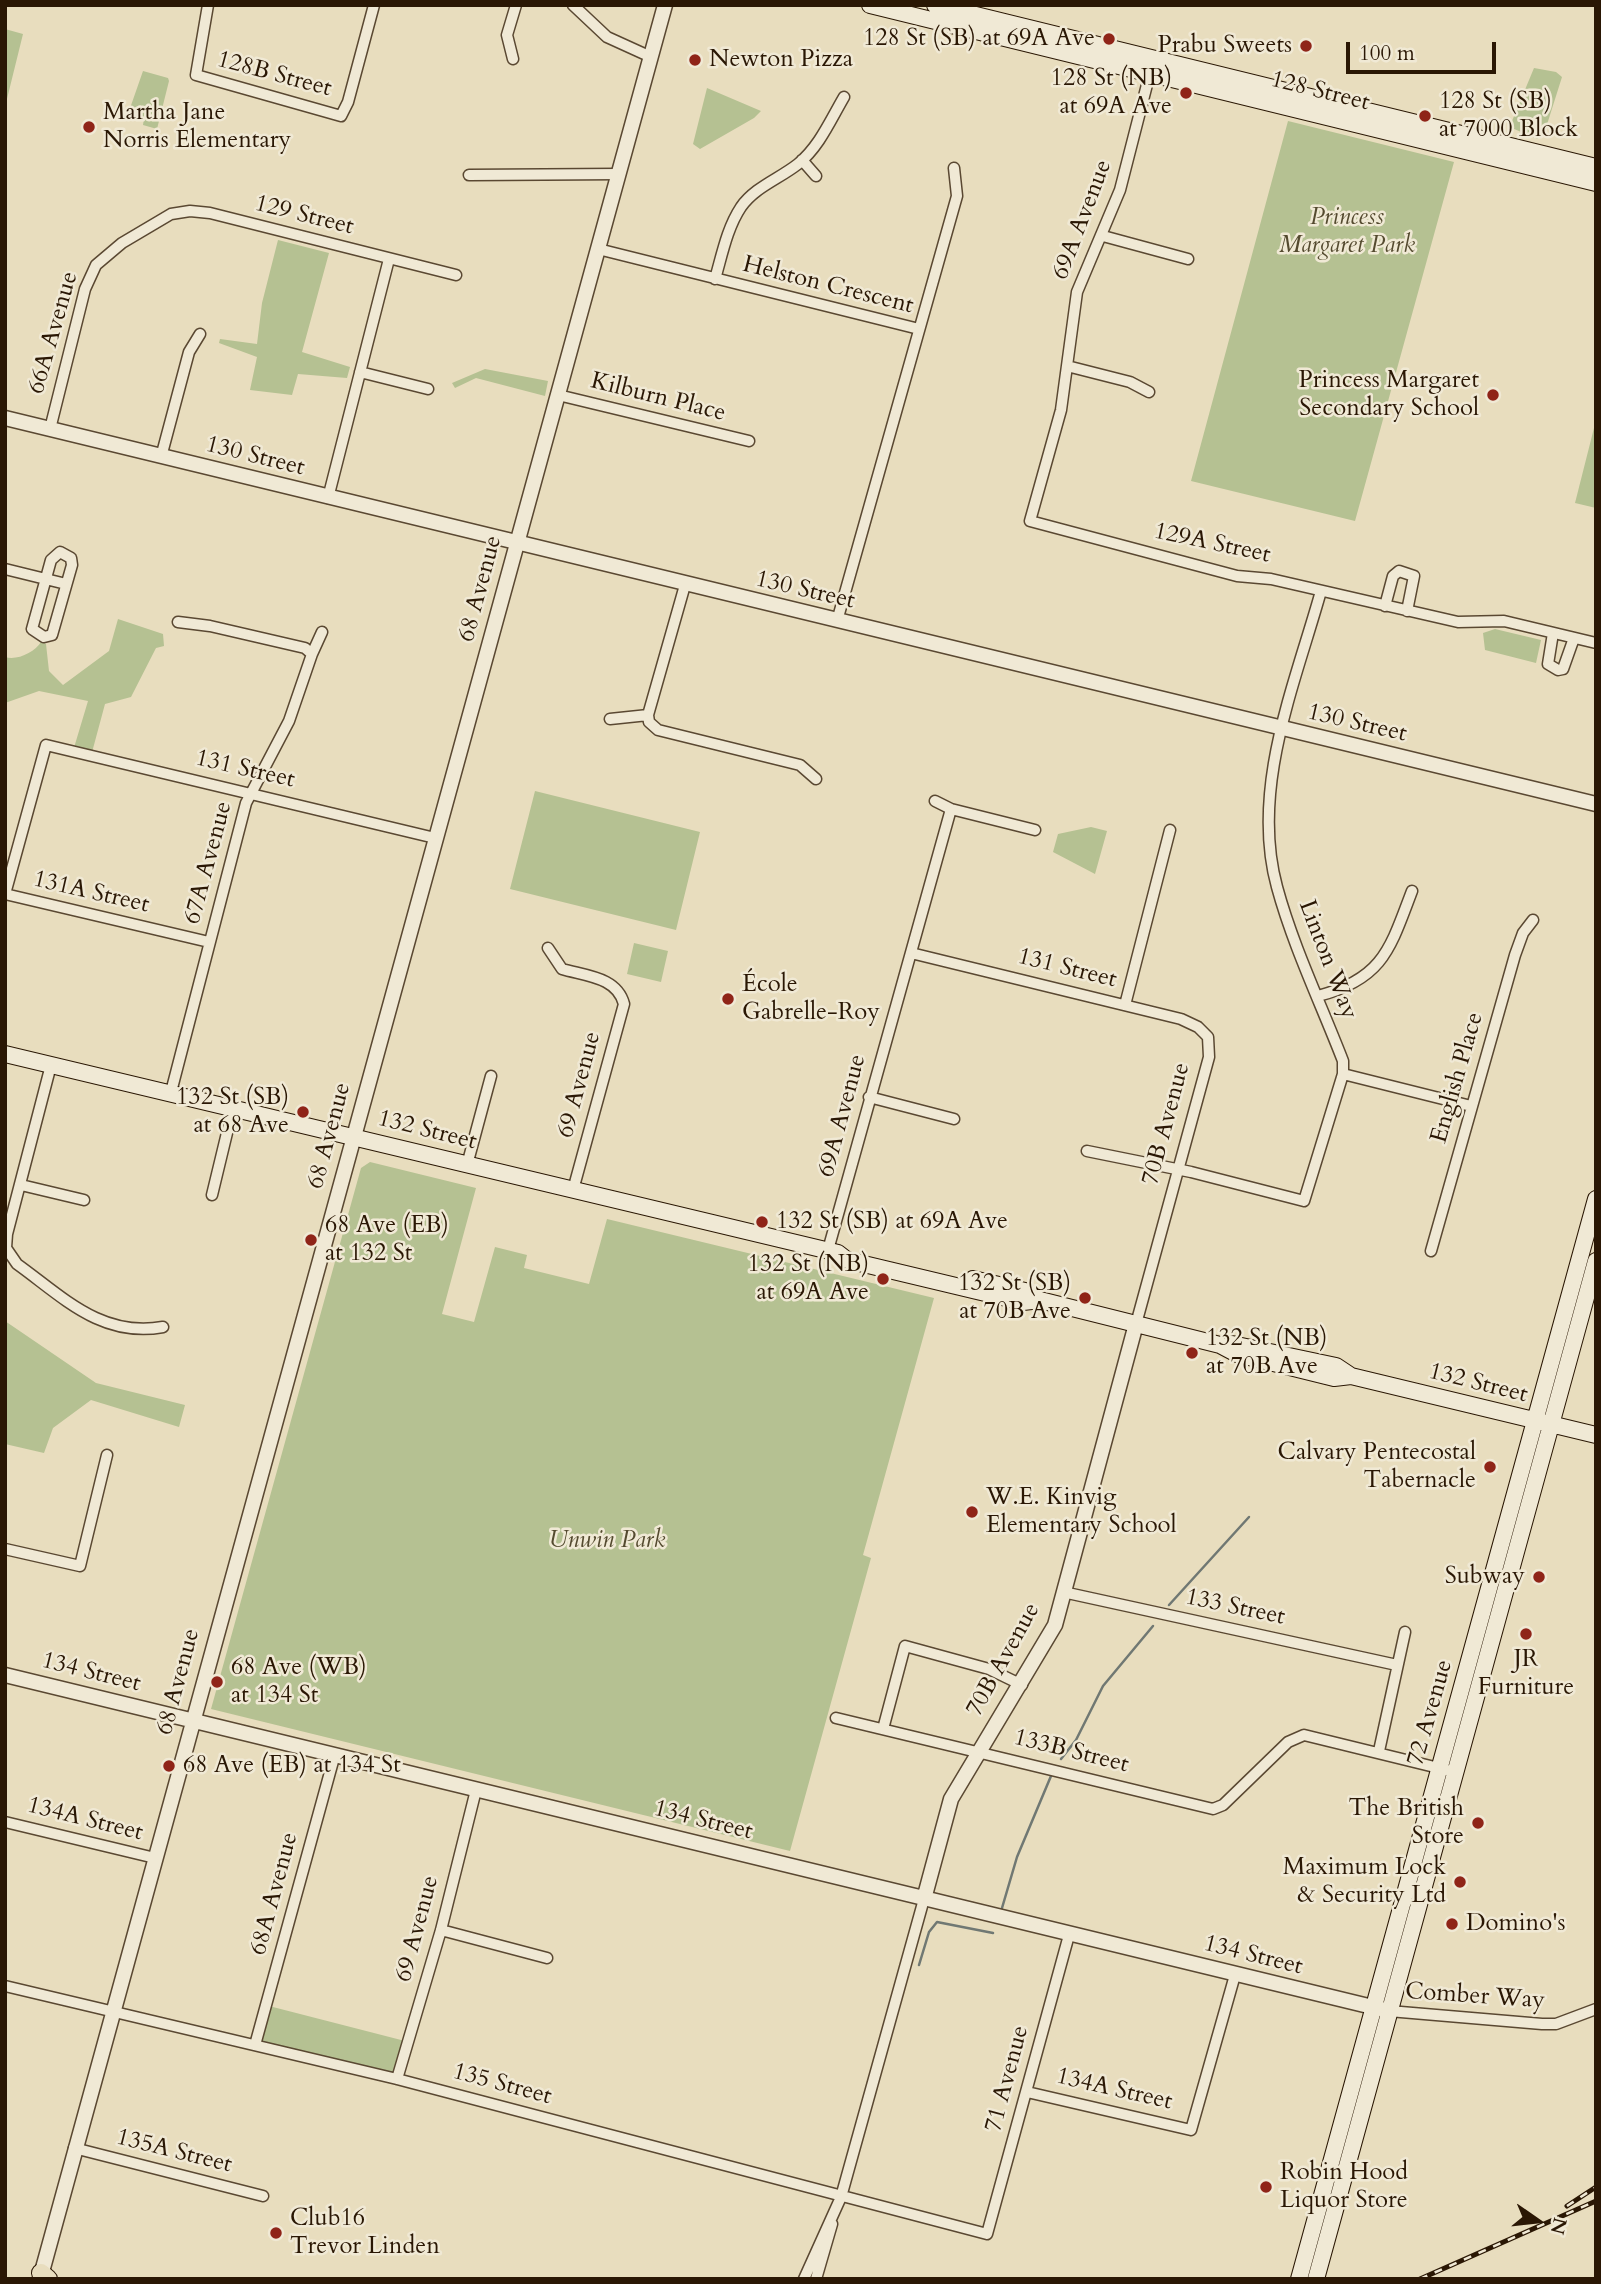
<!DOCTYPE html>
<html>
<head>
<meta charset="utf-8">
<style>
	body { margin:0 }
	#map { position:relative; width:1601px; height:2284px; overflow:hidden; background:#e8ddbe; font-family:Cardo,serif }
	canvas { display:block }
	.frame { position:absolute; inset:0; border:7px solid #2a1704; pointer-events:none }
	.north { position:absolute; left:1503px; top:2186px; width:70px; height:70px; -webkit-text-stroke:5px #f0e9d5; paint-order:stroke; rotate:104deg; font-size:19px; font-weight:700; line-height:28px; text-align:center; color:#2a1704 }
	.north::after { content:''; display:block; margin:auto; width:24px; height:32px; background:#2a1704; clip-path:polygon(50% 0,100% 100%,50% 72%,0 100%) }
	.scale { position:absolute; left:1346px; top:42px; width:150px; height:32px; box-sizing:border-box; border:4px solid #2a1704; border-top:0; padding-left:9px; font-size:21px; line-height:24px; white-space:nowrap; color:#2a1704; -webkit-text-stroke:5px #f0e9d5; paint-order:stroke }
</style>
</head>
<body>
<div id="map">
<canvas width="1601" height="2284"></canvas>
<div class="frame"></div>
<div class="north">N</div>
<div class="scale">100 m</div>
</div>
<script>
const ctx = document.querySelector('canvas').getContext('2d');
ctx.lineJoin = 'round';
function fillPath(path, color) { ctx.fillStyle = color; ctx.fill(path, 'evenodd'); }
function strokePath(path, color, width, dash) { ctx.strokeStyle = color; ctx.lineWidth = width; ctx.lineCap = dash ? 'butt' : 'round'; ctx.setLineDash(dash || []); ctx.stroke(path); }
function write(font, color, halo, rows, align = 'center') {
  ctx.font = font + ' Cardo,serif'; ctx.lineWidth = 5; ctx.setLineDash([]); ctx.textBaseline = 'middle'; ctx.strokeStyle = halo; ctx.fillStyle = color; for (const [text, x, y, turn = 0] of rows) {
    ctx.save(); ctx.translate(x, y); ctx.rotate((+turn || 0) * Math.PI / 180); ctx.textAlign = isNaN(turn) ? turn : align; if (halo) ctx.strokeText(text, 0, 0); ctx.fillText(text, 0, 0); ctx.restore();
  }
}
fillPath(new Path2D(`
	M5,29l18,5 -18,73z
	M1534,68l22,4 6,5 -18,57 -7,5 -25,-11v-7z
	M143,71l25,7 1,3 -12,48 -14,-4 1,-7 -16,-4z
	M707,88l54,23 -7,7 -54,31 -7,-5z
	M1288,121l166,41 -99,359 -164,-40z
	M278,240l51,13 -27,99 48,15 -3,11 -49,-4 -6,21 -42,-5 7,-33 -38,-14 1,-4 37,5 5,-41z
	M485,369l63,12 -3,15 -69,-18 -21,10 -3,-5z
	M1596,420v88l-21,-5z
	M118,619l45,15 1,12 -8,2 -25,49 -26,7 -14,52 -18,-5 15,-50 -49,-10 -34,12v-46c12,4 30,-5 36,-15l5,2 3,27 14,14 46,-34z
	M1495,629l46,11 -5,23 -51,-13 -2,-17z
	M535,791l165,41 -24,98 -166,-41z
	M1091,827l16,4 -12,43 -42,-22 5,-18z
	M634,943l34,8 -7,31 -34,-8z
	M370,1162l106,26 -34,126 32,8 21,-75 32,8 -3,13 65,16 18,-65 327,79 -71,257 8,3 -81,293 -579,-142 150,-541z
	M5,1321l91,62 89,22 -6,22 -88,-27 -38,28 -9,25 -39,-9z
	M269,2006l136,35 -10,34 -136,-34z`), '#b5c192');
strokePath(new Path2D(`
	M1169,1605l80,-88
	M1061,1759l15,-19 27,-54 50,-60
	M1002,1908l15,-51 34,-81
	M919,1965l10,-33 8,-10 56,11`), '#707873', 2.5);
const minor = new Path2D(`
	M208,5l-12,70 145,41 7,-14 26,-97
	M573,5l34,32 44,20
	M513,59l-6,-24 9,-30
	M1151,69l-31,121 -43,102 -16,118 -31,111 207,55 34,3 187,43 46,-1 92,22
	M802,160l14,16
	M469,175l150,-1
	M1103,236l85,23
	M598,249l321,80
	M715,279c7,-24 12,-51 26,-72 14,-20 38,-28 57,-43 21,-17 32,-43 46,-67
	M1067,366l63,16 19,10
	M360,372l68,17
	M558,395l191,46
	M50,429l35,-140 11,-24 26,-22 49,-29 19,-3 20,2 246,62
	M161,457l28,-105 11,-18
	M328,498l61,-239
	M60,552l11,6 1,7 -20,70 -8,2 -12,-8 19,-69z
	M5,569l61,15
	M1385,606l8,-30 6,-5 15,5 -7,35
	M837,621l120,-425 -3,-28
	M1553,633l-5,31 10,6 5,-1 11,-31
	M312,654l10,-22
	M648,715l37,-130
	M610,719l38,-4 1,7 9,8 142,35 16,14
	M951,809l84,21
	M209,942l-204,-48 41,-149 389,93
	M548,948l14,21c24,7 55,8 62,35l-51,186
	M911,953l270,66 17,8 10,10 1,20 -73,267
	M1318,996c65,-17 72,-47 94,-105
	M1125,1005l45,-175
	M51,1065l-44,169 -1,14 11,16c46,33 84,74 146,63
	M1343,1074l128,32
	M171,1092l75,-289 43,-82 23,-67 -7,-6 -95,-22 -32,-4
	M869,1097l85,22
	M1087,1151l104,21 113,29 39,-127v-13c-22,-57 -50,-115 -66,-174 -27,-98 18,-203 44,-296
	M467,1165l24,-89
	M21,1185l63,15
	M212,1195l21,-87
	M828,1250l123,-441 -16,-8
	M1431,1251l84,-296 8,-22 10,-13
	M5,1549l75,17 27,-111
	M1063,1592l334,73
	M836,1718l377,91 10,-4 65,-63 16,-7 151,37
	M883,1729l22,-83 84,23 33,16
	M1379,1751l26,-119
	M5,1822l150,36
	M441,1930l106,28
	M5,1986l392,93 590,155 82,-299
	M1389,2011l153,13h14l40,-15
	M255,2045l80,-291
	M397,2079l44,-149 35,-140
	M1027,2092l164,38 44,-155
	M74,2148l189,48
	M804,2279l37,-82 83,-298
	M816,2279l16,-55`);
const tertiary = new Path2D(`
	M5,418l1591,386
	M5,1675l1380,335
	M924,1899l27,-100 104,-174 81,-301
	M40,2279l625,-2274`);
const secondary = new Path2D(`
	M870,5l726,178
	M935,5l661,162
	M5,1054l833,199 9,7 176,42 17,-2
	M973,1279l52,12 15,9 180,45 17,9 97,24 17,-2
	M1232,1344l104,22 15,10 245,59
	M1299,2279l297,-1080
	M1316,2279l280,-1018`);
const primary = new Path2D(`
	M41,2273l7,6`);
strokePath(minor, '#5a4832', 13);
strokePath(tertiary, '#5a4832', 17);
strokePath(secondary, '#2a1704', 18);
strokePath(primary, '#2a1704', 20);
strokePath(minor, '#f0e9d5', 10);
strokePath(tertiary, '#f0e9d5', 14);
strokePath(secondary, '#f0e9d5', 16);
strokePath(primary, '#e8ddbe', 18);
const rail = new Path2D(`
	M1567,2206l29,-19
	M1420,2279l176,-78`);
strokePath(rail, '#2a1704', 5);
strokePath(rail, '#f0e9d5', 2.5, [8]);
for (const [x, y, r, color] of [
	[1109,39,7,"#8f2418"],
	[1306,46,7,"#8f2418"],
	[695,60,7,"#8f2418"],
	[1186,93,7,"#8f2418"],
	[1425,116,7,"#8f2418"],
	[89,127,7,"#8f2418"],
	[1493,395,7,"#8f2418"],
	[728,999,7,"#8f2418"],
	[303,1112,7,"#8f2418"],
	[762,1222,7,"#8f2418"],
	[311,1240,7,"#8f2418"],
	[883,1279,7,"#8f2418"],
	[1085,1298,7,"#8f2418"],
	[1192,1353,7,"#8f2418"],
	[1490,1467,7,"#8f2418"],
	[972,1512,7,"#8f2418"],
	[1539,1577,7,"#8f2418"],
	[1526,1634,7,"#8f2418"],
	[217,1682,7,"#8f2418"],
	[169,1766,7,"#8f2418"],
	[1478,1823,7,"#8f2418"],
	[1460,1882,7,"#8f2418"],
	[1452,1924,7,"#8f2418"],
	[1266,2187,7,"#8f2418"],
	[276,2233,7,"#8f2418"]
]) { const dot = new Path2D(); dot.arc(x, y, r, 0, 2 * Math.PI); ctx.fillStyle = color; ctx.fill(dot); strokePath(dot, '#f0e9d5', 2.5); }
write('24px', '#2a1704', '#f0e9d5', [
	["128 St (SB) at 69A Ave",1095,39,"right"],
	["Prabu Sweets",1292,46,"right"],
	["Newton Pizza",709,60],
	["128 St (NB)",1172,79,"right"],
	["at 69A Ave",1172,107,"right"],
	["128 St (SB)",1439,102],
	["at 7000 Block",1439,130],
	["Martha Jane",103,113],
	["Norris Elementary",103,141],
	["Princess Margaret",1479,381,"right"],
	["Secondary School",1479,409,"right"],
	["École",742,985],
	["Gabrelle-Roy",742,1013],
	["132 St (SB)",289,1098,"right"],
	["at 68 Ave",289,1126,"right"],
	["132 St (SB) at 69A Ave",776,1222],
	["68 Ave (EB)",325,1226],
	["at 132 St",325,1254],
	["132 St (NB)",869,1265,"right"],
	["at 69A Ave",869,1293,"right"],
	["132 St (SB)",1071,1284,"right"],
	["at 70B Ave",1071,1312,"right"],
	["132 St (NB)",1206,1339],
	["at 70B Ave",1206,1367],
	["Calvary Pentecostal",1476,1453,"right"],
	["Tabernacle",1476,1481,"right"],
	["W.E. Kinvig",986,1498],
	["Elementary School",986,1526],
	["Subway",1525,1577,"right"],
	["JR",1526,1660,"center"],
	["Furniture",1526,1688,"center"],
	["68 Ave (WB)",231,1668],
	["at 134 St",231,1696],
	["68 Ave (EB) at 134 St",183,1766],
	["The British",1464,1809,"right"],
	["Store",1464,1837,"right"],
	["Maximum Lock",1446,1868,"right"],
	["& Security Ltd",1446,1896,"right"],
	["Domino's",1466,1924],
	["Robin Hood",1280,2173],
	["Liquor Store",1280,2201],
	["Club16",290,2219],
	["Trevor Linden",290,2247]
], 'left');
write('24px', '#2a1704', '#f0e9d5', [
	["128B Street",274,75,15],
	["128 Street",1320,92,14],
	["129 Street",304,216,14],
	["69A Avenue",1083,220,-69],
	["Helston Crescent",828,286,14],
	["66A Avenue",54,333,-74],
	["Kilburn Place",658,398,14],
	["130 Street",255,457,14],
	["129A Street",1212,544,12],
	["68 Avenue",481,589,-75],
	["130 Street",805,591,13],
	["130 Street",1357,724,13],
	["131 Street",245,770,13],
	["67A Avenue",209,863,-75],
	["131A Street",91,893,13],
	["Linton Way",1327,960,69],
	["131 Street",1067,969,14],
	["English Place",1458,1078,-74],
	["69 Avenue",580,1085,-75],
	["69A Avenue",843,1116,-75],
	["70B Avenue",1167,1124,-75],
	["132 Street",427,1131,14],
	["68 Avenue",330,1136,-75],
	["132 Street",1478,1384,14],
	["133 Street",1235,1608,12],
	["70B Avenue",1004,1660,-61],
	["134 Street",91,1673,14],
	["68 Avenue",179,1682,-75],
	["72 Avenue",1431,1713,-74],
	["133B Street",1071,1752,14],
	["134A Street",85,1820,14],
	["134 Street",703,1821,14],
	["68A Avenue",275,1894,-75],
	["69 Avenue",418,1929,-75],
	["134 Street",1253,1956,14],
	["Comber Way",1475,1997,4],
	["71 Avenue",1008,2079,-75],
	["135 Street",502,2085,15],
	["134A Street",1114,2090,13],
	["135A Street",174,2152,14]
]);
write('italic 24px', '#544a2f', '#f0e9d5', [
	["Princess",1347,218],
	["Margaret Park",1347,246],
	["Unwin Park",607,1541]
]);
</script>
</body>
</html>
